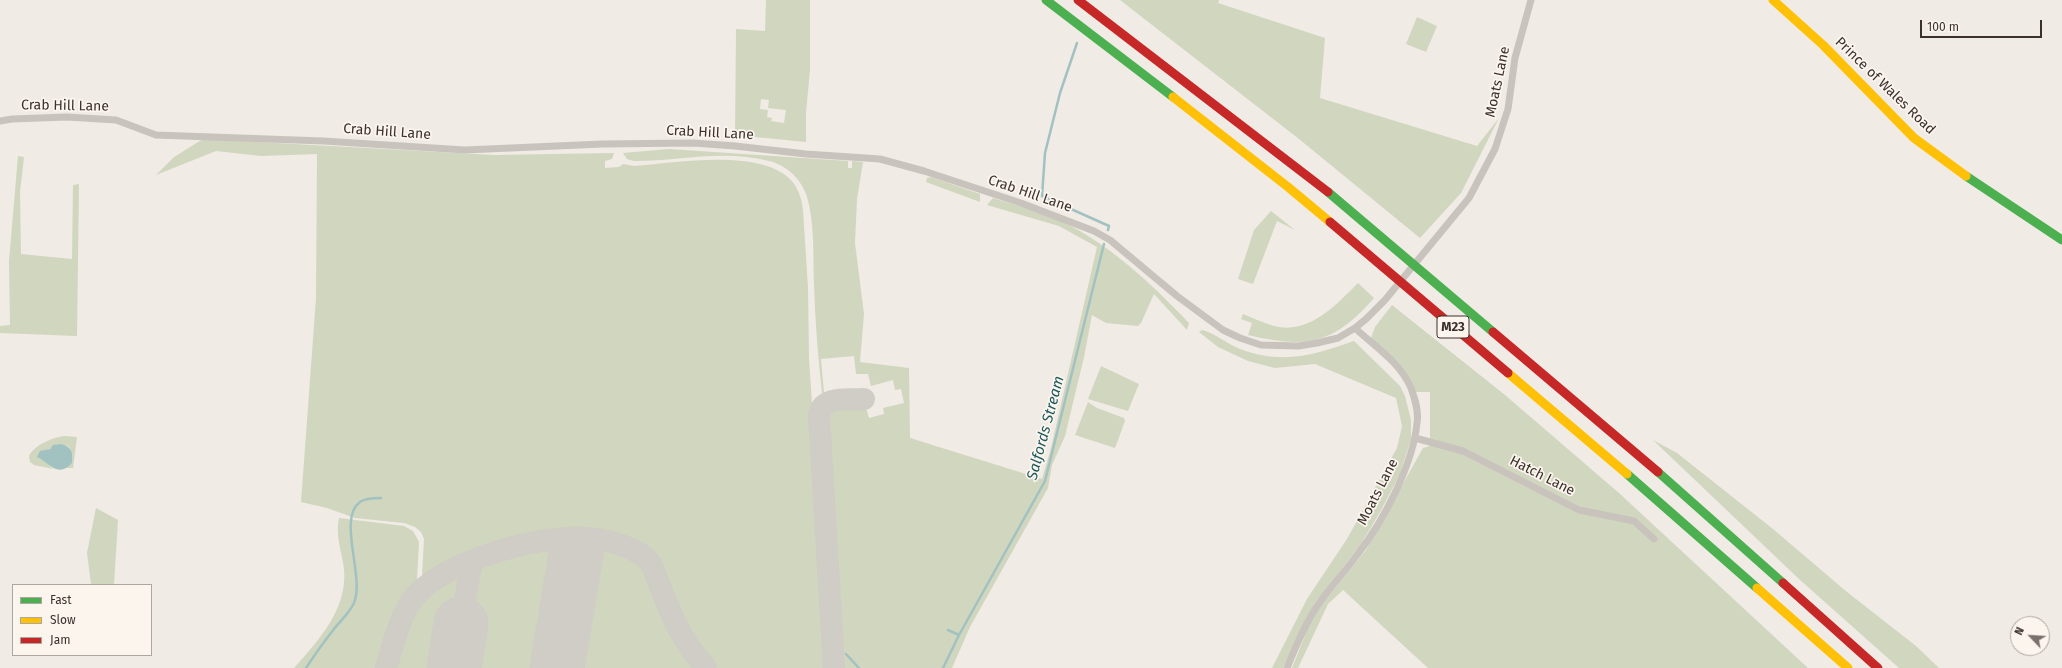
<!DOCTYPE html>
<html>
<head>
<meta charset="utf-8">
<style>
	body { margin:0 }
	#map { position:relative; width:2062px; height:668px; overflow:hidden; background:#f0ebe5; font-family:"Fira Sans",sans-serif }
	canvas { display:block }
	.legend { position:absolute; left:12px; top:584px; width:140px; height:72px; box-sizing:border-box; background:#fbf5ee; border:1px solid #aea6a0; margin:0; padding:5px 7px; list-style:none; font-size:12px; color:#3b302b }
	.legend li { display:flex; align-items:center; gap:8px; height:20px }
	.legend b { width:20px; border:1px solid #aea6a0 }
	.north { position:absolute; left:2010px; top:616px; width:40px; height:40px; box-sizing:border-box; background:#fbf5ee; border:1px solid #aea6a0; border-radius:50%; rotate:295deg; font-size:11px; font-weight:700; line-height:16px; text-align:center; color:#3b302b }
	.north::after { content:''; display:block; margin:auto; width:14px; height:18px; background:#7a716c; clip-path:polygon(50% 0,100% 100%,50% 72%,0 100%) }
	.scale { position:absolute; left:1920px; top:20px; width:122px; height:18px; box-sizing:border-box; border:2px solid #3b302b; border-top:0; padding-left:5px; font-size:12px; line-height:14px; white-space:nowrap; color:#3b302b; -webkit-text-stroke:3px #fbf5ee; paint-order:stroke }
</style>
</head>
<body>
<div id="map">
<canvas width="2062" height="668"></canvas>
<ul class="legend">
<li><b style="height:5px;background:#4caf50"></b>Fast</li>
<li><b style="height:5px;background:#ffc107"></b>Slow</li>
<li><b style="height:5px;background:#c62828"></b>Jam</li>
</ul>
<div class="north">N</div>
<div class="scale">100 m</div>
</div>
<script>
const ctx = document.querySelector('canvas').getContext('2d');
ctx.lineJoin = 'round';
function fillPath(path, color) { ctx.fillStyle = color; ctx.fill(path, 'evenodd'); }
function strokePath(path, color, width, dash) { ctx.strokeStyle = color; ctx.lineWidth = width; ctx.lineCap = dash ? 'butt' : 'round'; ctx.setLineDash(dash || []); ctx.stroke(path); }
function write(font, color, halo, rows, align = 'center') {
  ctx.font = font + ' "Fira Sans",sans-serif'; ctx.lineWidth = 3.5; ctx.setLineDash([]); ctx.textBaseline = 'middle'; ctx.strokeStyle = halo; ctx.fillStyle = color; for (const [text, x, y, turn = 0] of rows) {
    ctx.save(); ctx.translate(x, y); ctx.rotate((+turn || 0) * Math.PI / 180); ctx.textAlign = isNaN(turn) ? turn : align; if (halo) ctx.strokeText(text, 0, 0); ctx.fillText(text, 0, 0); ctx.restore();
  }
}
fillPath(new Path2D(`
	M766,0h44v70l-4,43v29l-71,-7 1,-106 29,2zM761,99l8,1 -1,8 18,2 -2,13 -13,-2 1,-3 -5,-1 1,-7 -8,-1z
	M1120,0h99l-1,3 107,35 -5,60 157,48 22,-28 -38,75 -41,45 -121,-99z
	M1417,17l20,9 -11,26 -20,-8z
	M203,139l291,16 120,-2 -2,6 -7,2v7l14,-1 4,-3 11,2c41,-3 124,-18 156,13 8,8 12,20 13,31l5,78 1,71 21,309h-117l-18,-22 -15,-24 -27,-64 -12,-11 -28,-11 -23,-5 -15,1 -69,13 -40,12 -40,22 -4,-3 2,-37 -3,-7 -6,-5 -11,-4 -49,-5 -28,-10 -26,-6 15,-204 1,-144 -56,2 -45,-5 -60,24 18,-18z
	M669,149l179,12v7h4v-7l11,1 -6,37 -2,44 9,71 -4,48 49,6 1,70 132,41 9,-31 46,-201 -38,-21 -72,-21 6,-7c15,5 31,9 47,14 59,22 106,66 149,111l-2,7 -33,-36 -13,29 -3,3 -32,-3 -14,-8 -8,42 -19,79 -13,29 -4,23 -78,139 -18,41h-114l-10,-146 -3,-111 41,-3 3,10 15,-4 -1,-6 21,-5 -3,-14 -6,1 -2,-10 -22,6 -3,-12h-12l-2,-18 -33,3 3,34h-2c-4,-36 -7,-72 -8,-109 -1,-27 1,-64 -8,-90 -6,-16 -20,-29 -37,-33 -45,-12 -90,0 -135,0l-7,-2 -4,-6z
	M18,156l6,1 -4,35 1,62 51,5 1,-74 6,-1 -2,152 -77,-3v-7l10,-1 -1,-64z
	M931,177l49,17v8l-54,-20 1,-4z
	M1271,211l24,19 -18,-9 -24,63 -15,-5 16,-49z
	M1358,283l16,15c-40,46 -67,51 -126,37l4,-12 -11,-4 2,-5c10,4 21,9 31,12 35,9 62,-21 84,-43z
	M1392,305l113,90 114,98 189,175h-380l-85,-78 -15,14 -30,64h-6l16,-40 14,-24 44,-54 57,-102 7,-2v-54h-14l-28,-39 -17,-15 4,-11z
	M1202,330c13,3 25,14 38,19 43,16 74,6 114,-8l46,45 5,10 6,24v19l-11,35 -20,38 -19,32 -46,59 -13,23 -19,42h-11l35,-69 40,-60 50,-91 5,-22 -6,-28 -81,-34 -40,4 -27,-7 -30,-14 -19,-15z
	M1101,366l38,18 -11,27 -40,-12z
	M1088,402l9,6 27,10 1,3 -10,27 -40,-13z
	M65,436l12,1 -4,31h-10l9,-5 1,-7 -4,-9c-13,-8 -21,3 -30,11l5,2 9,9 -19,-4 -4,-3 -1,-6c5,-11 25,-19 36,-20z
	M1653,440l24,13 96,76 74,63 69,54 23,22h-40l-100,-89z
	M96,508l22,12 -4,65 -23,-1 -4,-31z
	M339,518l65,8 9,5 6,11 -2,38 -13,23 -24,65h-86c24,-27 54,-59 50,-99 -2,-17 -9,-33 -5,-51z
	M582,543l32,6 28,13 24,59 34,47h-309l22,-61c6,-10 16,-16 25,-22 42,-26 94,-41 144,-42z`), '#d1d6bf');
fillPath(new Path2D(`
	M61,444c10,2 13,9 11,19 -15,16 -23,-1 -35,-6l3,-6 10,-2 3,-4z`), '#a1c2c1');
strokePath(new Path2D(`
	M1077,43l-17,50 -15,60 -3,43 67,30 -1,4
	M948,630l11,5
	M846,654l13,14
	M306,668c8,-12 16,-24 25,-35 7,-10 18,-19 23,-30 11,-26 -17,-85 6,-101 5,-4 15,-4 21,-4
	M943,668l16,-33 86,-154 59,-237`), '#a1c2c1', 2.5);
strokePath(new Path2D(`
	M461,624l10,-59 4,-5
	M386,668c7,-22 15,-59 32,-75 35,-34 118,-57 166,-55 14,0 29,4 42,9 10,4 20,8 26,19 17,41 23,67 54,102
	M834,668l-15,-252c2,-21 29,-16 45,-17`), '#d0ccc6', 22);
strokePath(new Path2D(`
	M454,668l7,-44
	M557,668l19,-114`), '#d0ccc6', 55);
strokePath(new Path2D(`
	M0,121l12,-2 55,-2 49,3 40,15 167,6 142,9 137,-6 91,-1 42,3 71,8 74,5 44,12 97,32 73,28 16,9 67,56 46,34 17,8 21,7 37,1 19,-3 21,-5 17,-10 11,-9 19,-19 84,-102 26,-49 13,-40 7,-51 16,-58
	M1415,438l48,13 116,59 55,11 20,18
	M1287,668c8,-20 17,-42 29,-60 12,-19 28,-35 41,-53 26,-33 56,-90 60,-132 2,-12 -2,-24 -6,-35 -11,-26 -37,-42 -56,-60`), '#c9c3be', 7);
strokePath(new Path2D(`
	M1046,0l127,97
	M1966,176l96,64
	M1328,192l165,140
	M1658,472l125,111
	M1627,474l130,114`), '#4caf50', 9);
strokePath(new Path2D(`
	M1773,0l50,45 91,93 52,38
	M1173,97l115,90 42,35
	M1508,373l119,101
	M1757,588l91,80`), '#ffc107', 9);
strokePath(new Path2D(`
	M1078,0l250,192
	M1330,222l178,151
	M1493,332l165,140
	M1783,583l95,85`), '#c62828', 9);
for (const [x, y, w] of [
	[1453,327,32]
]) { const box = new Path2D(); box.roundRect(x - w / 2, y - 11, w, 22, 3); ctx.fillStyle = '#fbf5ee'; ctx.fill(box); strokePath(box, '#3b302b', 1); }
write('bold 13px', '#3b302b', null, [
	["M23",1453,327]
]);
write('14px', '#3b302b', '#fbf5ee', [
	["Moats Lane",1498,82,-78],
	["Prince of Wales Road",1885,86,44],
	["Crab Hill Lane",65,106,1],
	["Crab Hill Lane",387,132,4],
	["Crab Hill Lane",710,133,3],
	["Crab Hill Lane",1030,194,19],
	["Hatch Lane",1542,476,27],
	["Moats Lane",1378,492,-63]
]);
write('italic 15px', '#1f5a5e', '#fbf5ee', [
	["Salfords Stream",1046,428,-75]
]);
</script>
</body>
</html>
